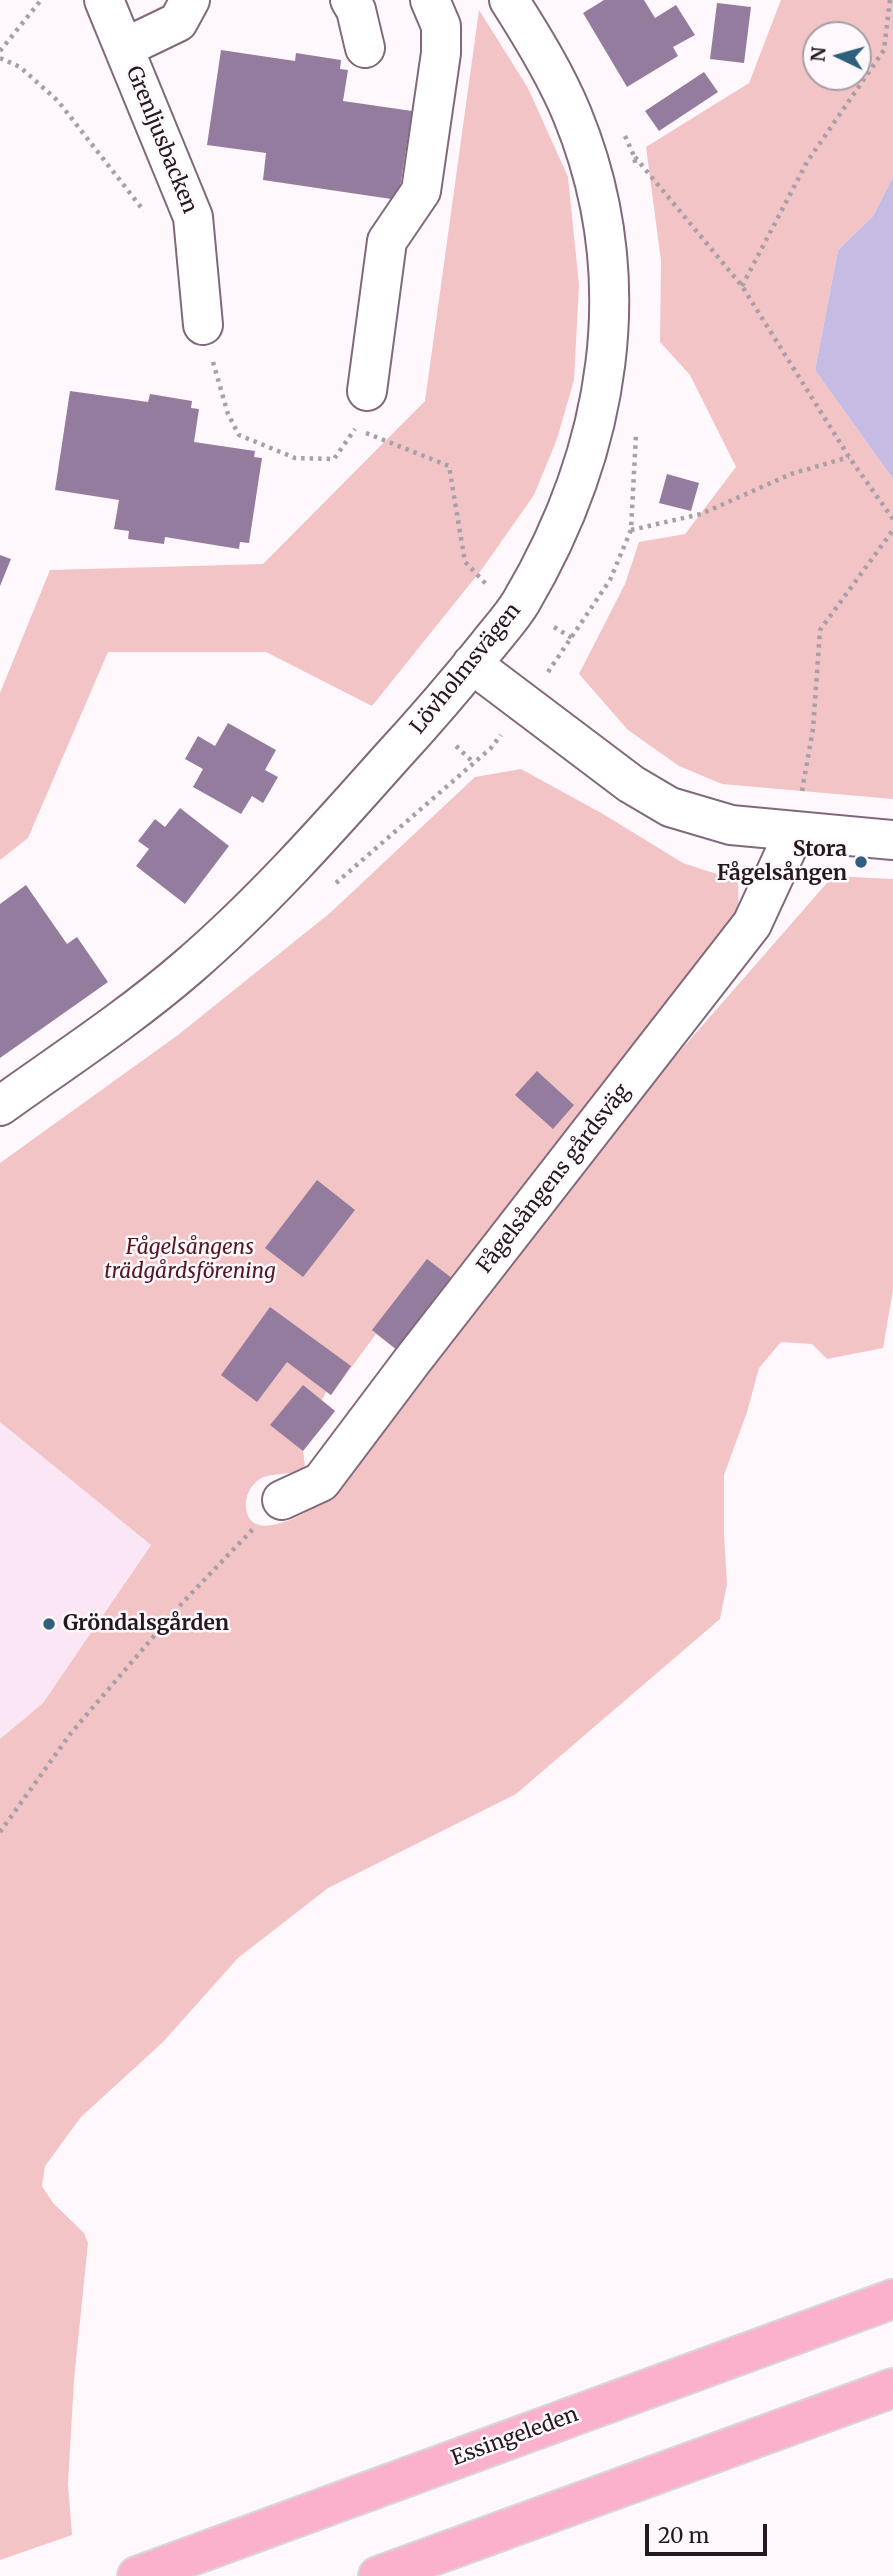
<!DOCTYPE html>
<html>
<head>
<meta charset="utf-8">
<style>
	body { margin:0 }
	#map { position:relative; width:893px; height:2576px; overflow:hidden; background:#fef8fc; font-family:Merriweather,serif }
	canvas { display:block }
	.north { position:absolute; left:802px; top:21px; width:70px; height:70px; box-sizing:border-box; background:#fef8fc; border:2px solid #a79fa4; border-radius:50%; rotate:275deg; font-size:19px; font-weight:700; line-height:28px; text-align:center; color:#241921 }
	.north::after { content:''; display:block; margin:auto; width:24px; height:32px; background:#2e607d; clip-path:polygon(50% 0,100% 100%,50% 72%,0 100%) }
	.scale { position:absolute; left:645px; top:2524px; width:122px; height:32px; box-sizing:border-box; border:4px solid #241921; border-top:0; padding-left:9px; font-size:21px; line-height:24px; white-space:nowrap; color:#241921; -webkit-text-stroke:5px #fef8fc; paint-order:stroke }
</style>
</head>
<body>
<div id="map">
<canvas width="893" height="2576"></canvas>
<div class="north">N</div>
<div class="scale">20 m</div>
</div>
<script>
const ctx = document.querySelector('canvas').getContext('2d');
ctx.lineJoin = 'round';
function fillPath(path, color) { ctx.fillStyle = color; ctx.fill(path, 'evenodd'); }
function strokePath(path, color, width, dash) { ctx.strokeStyle = color; ctx.lineWidth = width; ctx.lineCap = dash ? 'butt' : 'round'; ctx.setLineDash(dash || []); ctx.stroke(path); }
function write(font, color, halo, rows, align = 'center') {
  ctx.font = font + ' Merriweather,serif'; ctx.lineWidth = 5; ctx.setLineDash([]); ctx.textBaseline = 'middle'; ctx.strokeStyle = halo; ctx.fillStyle = color; for (const [text, x, y, turn = 0] of rows) {
    ctx.save(); ctx.translate(x, y); ctx.rotate((+turn || 0) * Math.PI / 180); ctx.textAlign = isNaN(turn) ? turn : align; if (halo) ctx.strokeText(text, 0, 0); ctx.fillText(text, 0, 0); ctx.restore();
  }
}
fillPath(new Path2D(`
	M0,1422l151,123 -108,158 -43,36z`), '#fbe6f5');
fillPath(new Path2D(`
	M781,0h112v177l-20,39 -35,34 -23,120 78,109v320l-171,-15 -43,-18 -51,-36 -49,-56 46,-90 14,-42 46,-8 51,-67 -46,-92 -30,-33 1,-81 -15,-114 103,-64zM816,35h42v42h-42z
	M479,10l49,78 40,89 11,108 -5,95 -17,59 -23,56 -52,74 -110,137 -106,-54h-158l-80,186 -28,22v-167l50,-123 213,-6 162,-163z
	M521,769l82,45 80,49 55,18 1,40 -337,433 -26,-20 -45,61 -5,-3 -4,8 13,11 -32,40 2,15c-14,13 -37,3 -50,17 -7,7 -10,16 -9,25 4,39 67,3 81,-10l243,-321 263,-301 60,3v411l-10,58 -56,11 -15,-15 -31,-2 -22,26 -12,44 -23,63v58l3,51 -7,35 -204,175 -188,94 -90,70 -75,84 -82,75 -36,49 -3,20 11,17 31,30 4,10 -14,137 -6,104 4,51 -72,25v-821l43,-36 108,-158 -151,-123v-259l178,-128 152,-122 145,-136z`), '#f2c4c6');
fillPath(new Path2D(`
	M893,177v302l-78,-109 23,-120 35,-34z`), '#c5bbe3');
fillPath(new Path2D(`
	M604,0h40l11,18 21,-13 19,30 -22,12 5,9 -51,31 -44,-74z
	M717,3l34,4 -7,56 -34,-4z
	M221,50l74,11 1,-8 45,7 -1,9 8,1 -5,31 69,10 -14,89 -135,-20 3,-27 -59,-8z
	M704,72l14,20 -59,39 -14,-20z
	M70,391l78,11 2,-8 42,7 -1,7 8,1 -5,33 61,9 -1,6 8,1 -13,85 -9,-1 -1,7 -74,-12 -1,7 -36,-5 1,-8 -15,-2 5,-29 -64,-10z
	M667,474l32,9 -8,28 -32,-8z
	M0,555l11,4 -11,27z
	M228,723l48,27 -11,20 13,7 -15,26 -11,-7 -11,18 -48,-27 10,-18 -18,-10 13,-23 17,10z
	M180,808l49,38 -44,58 -49,-38 13,-17 -11,-8 17,-22 10,8z
	M26,885l41,59 10,-7 31,45 -108,76v-154z
	M537,1071l37,34 -21,24 -38,-34z
	M317,1180l38,30 -52,67 -38,-29z
	M427,1259l30,23 -55,72 -30,-24z
	M270,1307l81,59 -20,29 -44,-33 -30,40 -36,-27z
	M303,1385l32,26 -32,40 -33,-26z`), '#947c9e');
const minor = new Path2D(`
	M104,0l89,217 10,108
	M350,0l6,10 9,38
	M124,48l54,-26 12,-22
	M367,391l20,-150 34,-50 20,-138v-27l-11,-26
	M472,664l159,120 39,23 61,18 162,15
	M0,1106c63,-45 129,-88 188,-139 73,-63 137,-135 201,-207 34,-37 67,-75 99,-115 11,-14 24,-28 33,-43 89,-151 119,-323 51,-488 -16,-39 -40,-78 -63,-114
	M282,1500l39,-18 91,-121 340,-437 43,-93`);
const highway = new Path2D(`
	M137,2576l756,-277
	M378,2576l515,-188`);
strokePath(minor, '#81687b', 42);
strokePath(highway, '#d8d6d7', 42);
strokePath(new Path2D(`
	M0,51l41,-51
	M0,58l20,9 38,34 86,110
	M625,136l9,20 2,12
	M635,157l107,129 107,171 44,62
	M742,286l65,-124 77,-112 6,-50
	M213,362l15,52 11,21 56,23 39,1 21,-30
	M366,433l83,33 16,96 22,23
	M631,530l70,-16 90,-40 58,-17
	M554,627l18,11
	M548,672l62,-92 21,-50 5,-96
	M456,746l18,17
	M802,791l11,-62 7,-99 73,-100
	M336,883l155,-135 10,-13
	M0,1832l71,-99 113,-132 71,-74`), '#a8a0a6', 4.5, [3.5, 5]);
strokePath(minor, '#fff', 38);
strokePath(highway, '#fbb0cc', 38);
for (const [x, y, r, color] of [
	[861,862,7,"#2e607d"],
	[49,1624,7,"#2e607d"]
]) { const dot = new Path2D(); dot.arc(x, y, r, 0, 2 * Math.PI); ctx.fillStyle = color; ctx.fill(dot); strokePath(dot, '#fef8fc', 2.5); }
write('21px', '#241921', '#fef8fc', [
	["Grenljusbacken",161,140,68],
	["Lövholmsvägen",466,669,-51],
	["Fågelsångens gårdsväg",554,1179,-52],
	["Essingeleden",515,2437,-20]
]);
write('bold 21px', '#241921', '#fef8fc', [
	["Stora",847,850],
	["Fågelsången",847,874],
	["Gröndalsgården",63,1624,"left"]
], 'right');
write('italic 21px', '#531820', '#fef8fc', [
	["Fågelsångens",190,1248],
	["trädgårdsförening",190,1272]
]);
</script>
</body>
</html>
